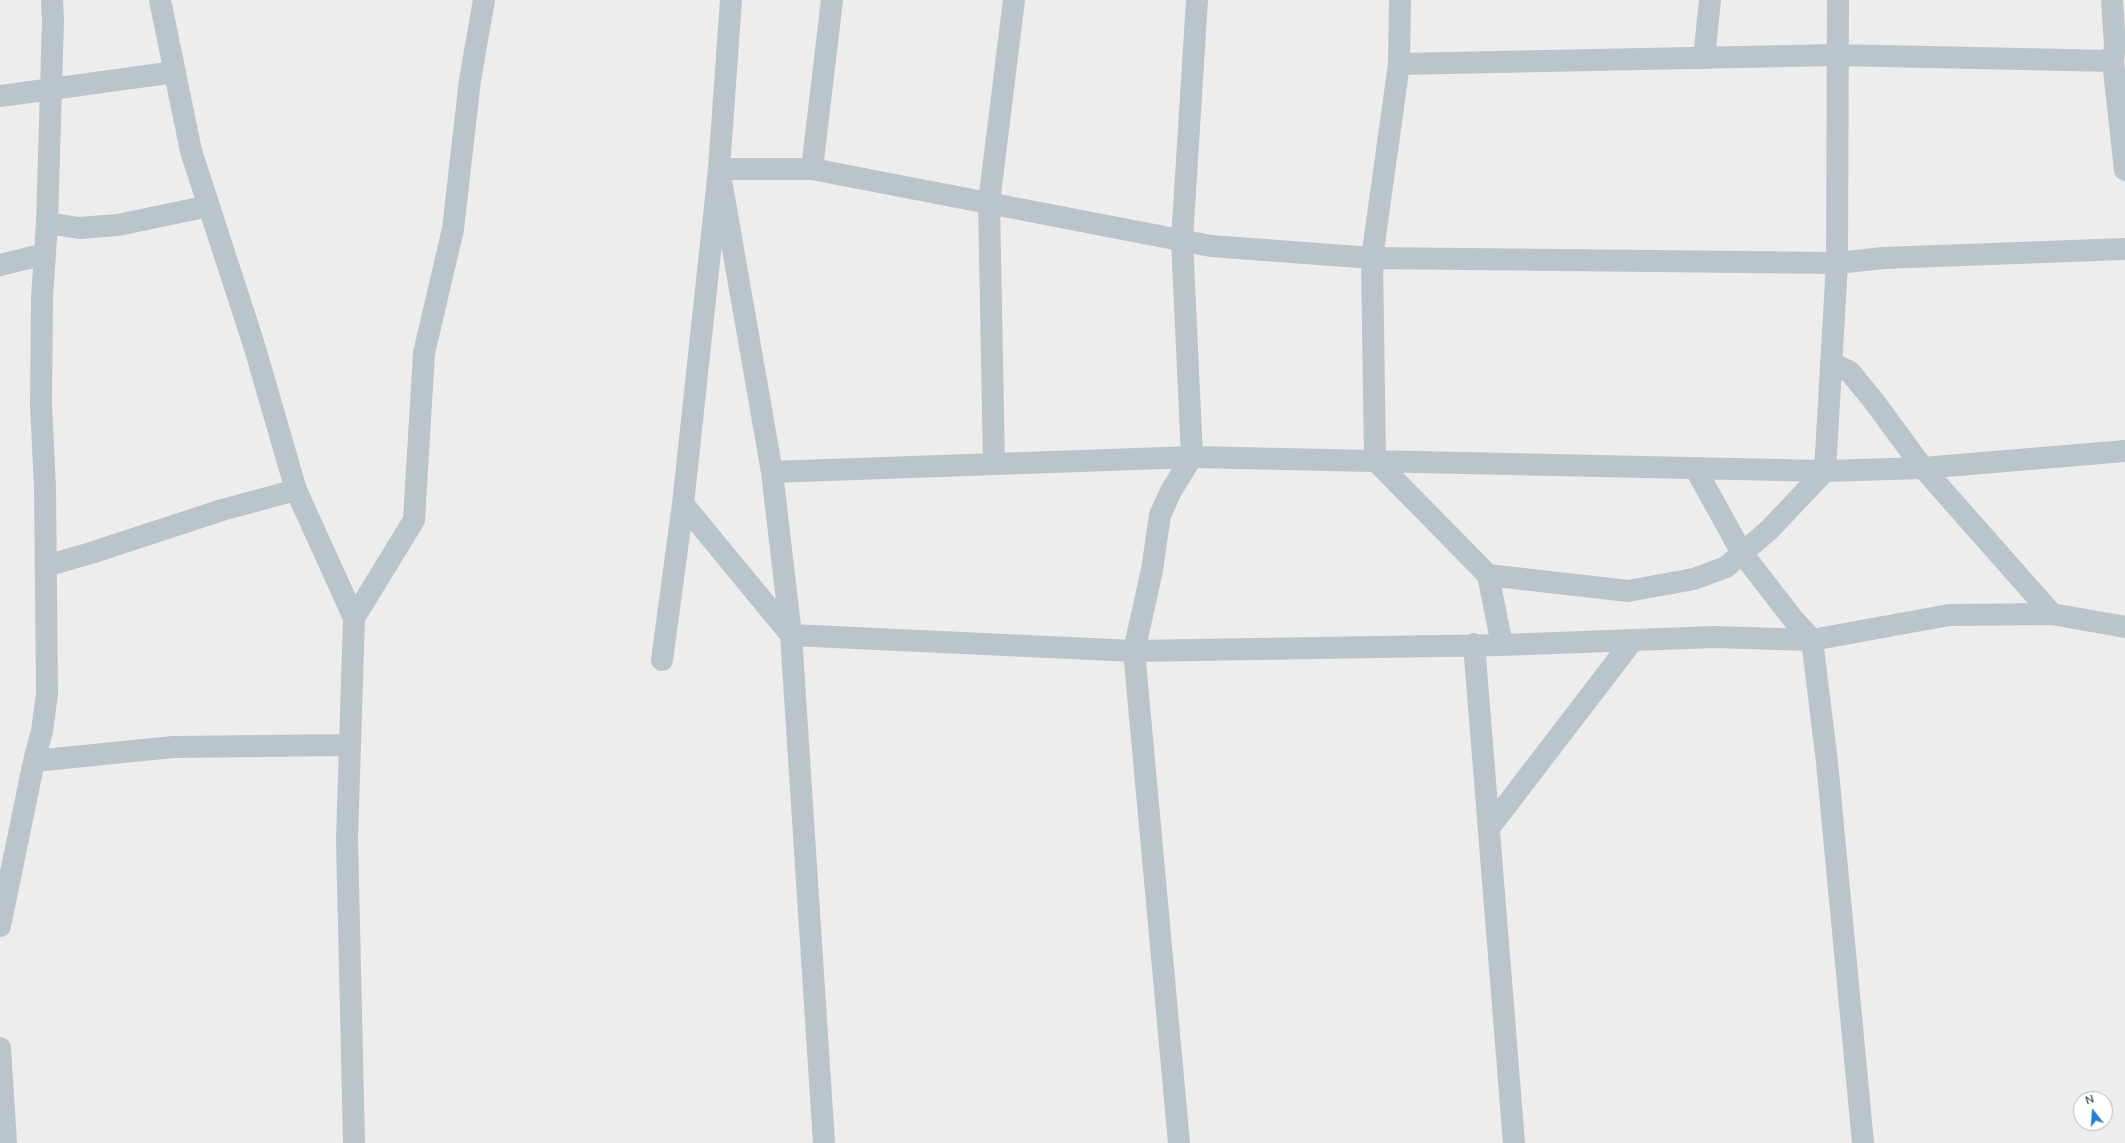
<!DOCTYPE html>
<html>
<head>
<meta charset="utf-8">
<style>
	body { margin:0 }
	#map { position:relative; width:2125px; height:1143px; overflow:hidden; background:#efecec; font-family:"Nunito Sans",sans-serif }
	canvas { display:block }
	.north { position:absolute; left:2073px; top:1091px; width:40px; height:40px; box-sizing:border-box; background:#fff; border:1px solid #b5b9bc; border-radius:50%; rotate:343deg; font-size:11px; font-weight:700; line-height:16px; text-align:center; color:#455158 }
	.north::after { content:''; display:block; margin:auto; width:14px; height:18px; background:#207fd4; clip-path:polygon(50% 0,100% 100%,50% 72%,0 100%) }
</style>
</head>
<body>
<div id="map">
<canvas width="2125" height="1143"></canvas>
<div class="north">N</div>
</div>
<script>
const ctx = document.querySelector('canvas').getContext('2d');
ctx.lineJoin = 'round';
function strokePath(path, color, width, dash) { ctx.strokeStyle = color; ctx.lineWidth = width; ctx.lineCap = dash ? 'butt' : 'round'; ctx.setLineDash(dash || []); ctx.stroke(path); }
strokePath(new Path2D(`
	M160,0l31,151 63,194 42,145 58,128
	M731,0l-12,169 53,303 19,163 33,508
	M1400,0l-1,64 -27,194 3,202 113,115 14,70
	M2112,0l3,45 -2,16 12,109
	M1704,58l6,-58
	M1399,64l438,-9 276,6
	M0,96l175,-24
	M812,169l20,-169
	M47,223l32,5 39,-3 91,-19
	M0,265l45,-11
	M1831,363l19,9 23,28 50,68 129,146
	M994,464l-5,-262 25,-202
	M1695,468l47,85 51,66 19,21 15,122 36,381
	M772,472l420,-15 633,14 98,-3 202,-17
	M683,504l108,131 343,16 368,-6 212,-8 98,3 137,-25 103,-1 73,13
	M46,566l45,-13 131,-43 74,-20
	M1488,575l140,16 66,-12 32,-12 43,-37 56,-59 12,-208 1,-263
	M1474,644l40,499
	M662,660l21,-156 36,-335h93l399,77 161,12 465,5 46,-5 242,-9
	M34,761l139,-14 177,-2
	M1489,828l144,-188
	M0,926l34,-165 8,-30 5,-37 -2,-207 -4,-82 1,-108 5,-74 6,-203 -1,-20
	M0,1048l6,95
	M354,1143l-7,-304 7,-221 60,-98 10,-167 29,-124 17,-149 14,-80
	M1179,1143l-45,-492 18,-81 8,-55 11,-24 21,-34 -10,-217 15,-240`), '#bac5cb', 22);
</script>
</body>
</html>
